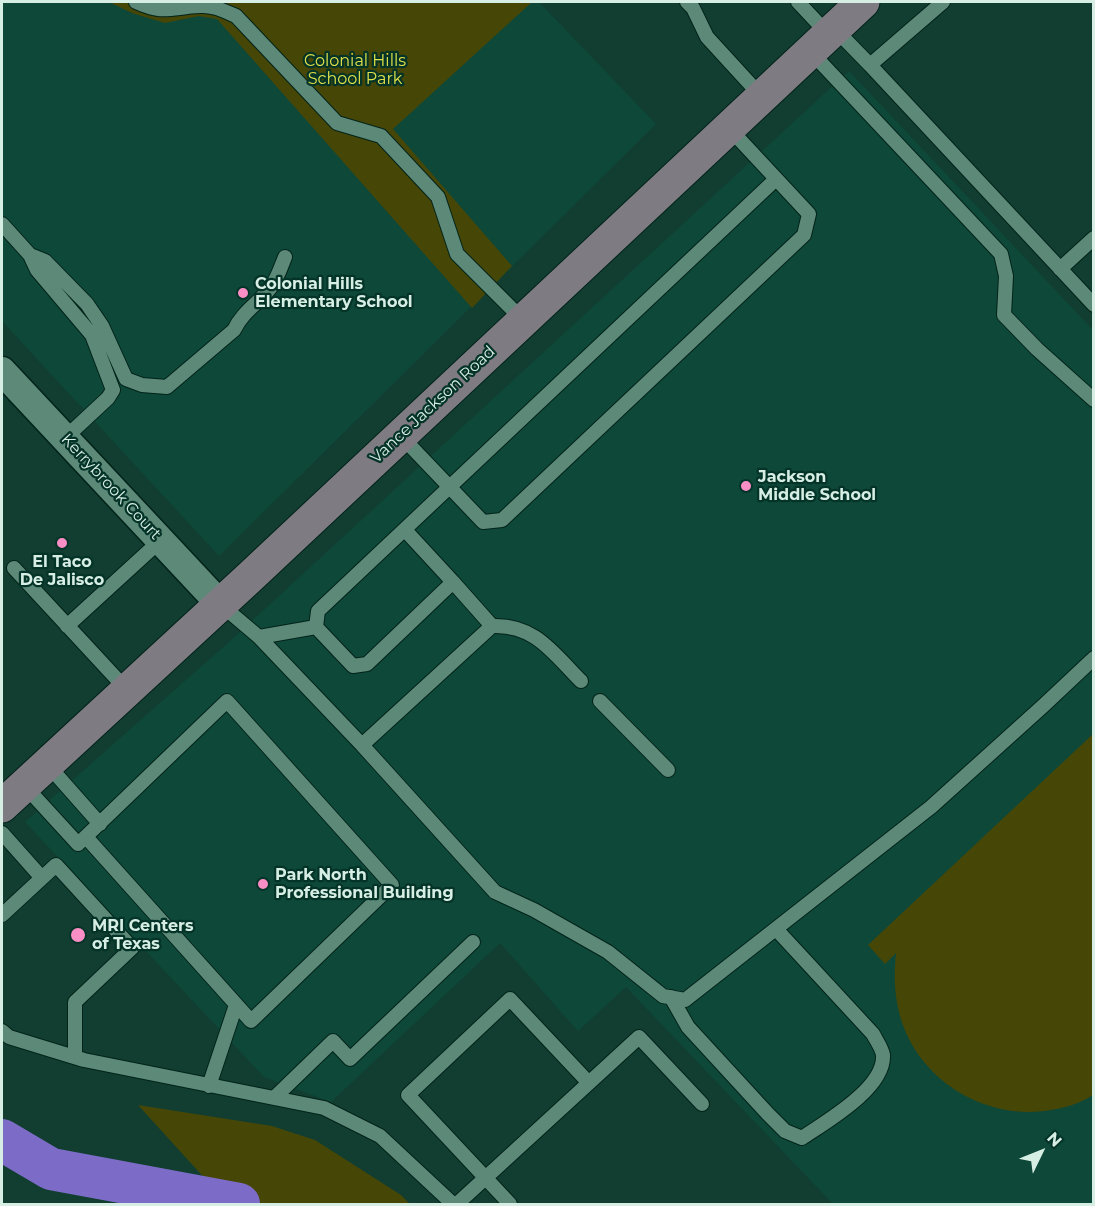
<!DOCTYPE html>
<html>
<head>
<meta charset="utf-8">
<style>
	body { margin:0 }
	#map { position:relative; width:1095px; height:1206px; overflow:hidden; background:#113e31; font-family:Montserrat,sans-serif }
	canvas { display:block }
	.frame { position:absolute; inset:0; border:3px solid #d7eee5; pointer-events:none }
	.north { position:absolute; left:1011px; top:1122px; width:60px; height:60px; -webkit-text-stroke:4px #043327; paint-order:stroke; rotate:47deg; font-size:16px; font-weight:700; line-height:24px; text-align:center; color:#d7eee5 }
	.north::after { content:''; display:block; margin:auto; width:21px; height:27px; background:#d7eee5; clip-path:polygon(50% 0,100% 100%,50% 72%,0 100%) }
</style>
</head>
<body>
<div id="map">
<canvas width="1095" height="1206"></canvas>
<div class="frame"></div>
<div class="north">N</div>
</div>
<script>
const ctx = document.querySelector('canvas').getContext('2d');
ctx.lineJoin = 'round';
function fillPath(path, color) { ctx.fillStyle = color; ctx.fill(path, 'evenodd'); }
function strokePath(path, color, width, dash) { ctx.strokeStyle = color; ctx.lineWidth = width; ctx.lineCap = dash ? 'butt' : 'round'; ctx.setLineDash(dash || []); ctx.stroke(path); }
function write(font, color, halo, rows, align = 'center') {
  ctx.font = font + ' Montserrat,sans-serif'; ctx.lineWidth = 4.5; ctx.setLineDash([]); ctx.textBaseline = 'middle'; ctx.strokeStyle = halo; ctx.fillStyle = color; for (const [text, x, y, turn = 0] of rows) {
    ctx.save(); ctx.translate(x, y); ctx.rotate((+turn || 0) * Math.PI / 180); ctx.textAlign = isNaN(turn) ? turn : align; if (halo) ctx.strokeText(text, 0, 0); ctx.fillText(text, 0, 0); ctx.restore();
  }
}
fillPath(new Path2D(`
	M2,2h537l117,122 -437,432 -217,-235z
	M849,71l244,259v874h-260l-207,-217 -48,44 -78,-88 -169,159 -67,-25 -239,-255 204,-180z`), '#0e4839');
fillPath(new Path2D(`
	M109,2h423l-139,127 119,137 -40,42 -255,-289 -18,-3 -34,7 -33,-10z
	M1093,734v361c-18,12 -44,17 -66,17 -59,-1 -114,-42 -128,-100 -5,-20 -5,-39 -3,-59l-11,11 -17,-19z
	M138,1105l134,21 43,14 86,55 9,9h-182z`), '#464607');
strokePath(new Path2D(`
	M2,1140l49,29 188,35`), '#7c6cc7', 42);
const service = new Path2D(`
	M136,2c28,13 36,5 64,4 13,-1 24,5 36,10l101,107 44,13 57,61 19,57 66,66
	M687,2l6,6 14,29 54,59
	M798,2l30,32
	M943,2l-73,63 224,240
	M834,28l36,37
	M810,51l191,203 5,22 -2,39 33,34 57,51
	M2,224l28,31 7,15 55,65 21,55 -5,8 -43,40
	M30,255l15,6 42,43 15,22 24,53 16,6 25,2 67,-57c9,-19 25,-27 37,-43 6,-8 10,-20 14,-30
	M1060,269l34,-31
	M400,435l83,87 19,-2 302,-285 5,-21 -81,-87
	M405,530l48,52 -86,82 -14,2 -37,-39 2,-16 458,-432
	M14,568l113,122
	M453,582l39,44
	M220,604l39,33 103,108 133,147 39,18 74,42 55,44 22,4 246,-193 112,-101 51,-48
	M67,626l94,-86
	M259,637l57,-10
	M600,701l68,69
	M362,745l130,-119c43,-2 61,27 89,55
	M47,764l53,60
	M24,785l54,59 149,-143 165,184 -141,136 -165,-184
	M2,833l40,45 -40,37
	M42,878l14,-13 76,83 -57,54v55
	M671,997l17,30 80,87 17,17 17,7c25,-17 83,-50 81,-83 -1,-7 -7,-15 -10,-21l-97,-105
	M2,1031l7,6 75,23 240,48 56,28 73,68
	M209,1086l27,-81
	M274,1098l59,-57 17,18 123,-117
	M457,1204l182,-167 63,67
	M510,1204l-102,-109 102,-96 79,84`);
const minor = new Path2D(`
	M2,371l218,233`);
const secondary = new Path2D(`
	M2,806l248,-229 613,-575`);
strokePath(service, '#022319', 16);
strokePath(minor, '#022319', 31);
strokePath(secondary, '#022319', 35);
strokePath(service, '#5d8979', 14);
strokePath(minor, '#5d8979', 28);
strokePath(secondary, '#7f7b82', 33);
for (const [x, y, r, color] of [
	[243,293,6,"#fb8fc5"],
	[746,486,6,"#fb8fc5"],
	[62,543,6,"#fb8fc5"],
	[263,884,6,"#fb8fc5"],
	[78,935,8,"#fb8fc5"]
]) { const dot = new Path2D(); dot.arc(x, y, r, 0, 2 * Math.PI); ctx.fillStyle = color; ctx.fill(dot); strokePath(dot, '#043327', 2); }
write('16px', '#dfe04a', '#043327', [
	["Colonial Hills",355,61],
	["School Park",355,79]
]);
write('bold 16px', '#d7eee5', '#043327', [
	["Colonial Hills",255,284],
	["Elementary School",255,302],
	["Jackson",758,477],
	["Middle School",758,495],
	["El Taco",62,562,"center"],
	["De Jalisco",62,580,"center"],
	["Park North",275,875],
	["Professional Building",275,893],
	["MRI Centers",92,926],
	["of Texas",92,944]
], 'left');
write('16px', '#d7eee5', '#043327', [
	["Vance Jackson Road",433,405,-43],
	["Kerrybrook Court",111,487,47]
]);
</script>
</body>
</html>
